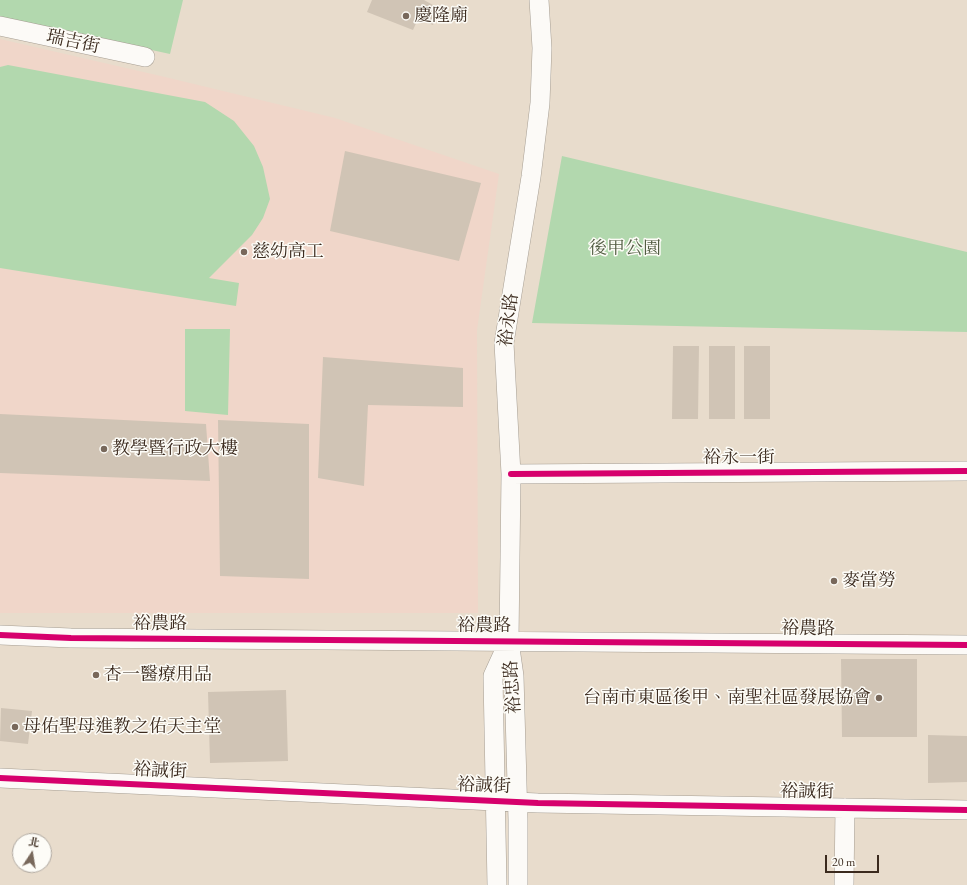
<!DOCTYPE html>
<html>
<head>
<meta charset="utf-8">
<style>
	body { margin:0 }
	#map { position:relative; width:967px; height:885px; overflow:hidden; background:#e8dccc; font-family:"EB Garamond","Noto Serif TC",serif }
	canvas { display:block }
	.north { position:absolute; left:12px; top:833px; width:40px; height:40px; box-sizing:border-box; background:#fdfcf7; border:1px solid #afa8a0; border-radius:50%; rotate:12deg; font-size:11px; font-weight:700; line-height:16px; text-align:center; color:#3b2a1e }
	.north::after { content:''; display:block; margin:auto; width:14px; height:18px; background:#78685b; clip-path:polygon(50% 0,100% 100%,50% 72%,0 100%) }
	.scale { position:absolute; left:825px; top:855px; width:54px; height:18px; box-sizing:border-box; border:2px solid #3b2a1e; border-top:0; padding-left:5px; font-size:12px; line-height:14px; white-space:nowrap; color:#3b2a1e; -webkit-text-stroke:3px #fdfcf7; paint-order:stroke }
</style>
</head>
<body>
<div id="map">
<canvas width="967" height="885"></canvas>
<div class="north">北</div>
<div class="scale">20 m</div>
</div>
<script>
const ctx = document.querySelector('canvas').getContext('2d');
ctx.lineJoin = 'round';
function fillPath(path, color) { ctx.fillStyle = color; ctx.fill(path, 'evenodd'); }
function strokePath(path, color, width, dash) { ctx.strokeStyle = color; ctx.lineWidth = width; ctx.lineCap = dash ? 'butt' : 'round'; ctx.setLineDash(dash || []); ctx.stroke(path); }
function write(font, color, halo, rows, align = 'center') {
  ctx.font = font + ' "EB Garamond","Noto Serif TC",serif'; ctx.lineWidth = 3; ctx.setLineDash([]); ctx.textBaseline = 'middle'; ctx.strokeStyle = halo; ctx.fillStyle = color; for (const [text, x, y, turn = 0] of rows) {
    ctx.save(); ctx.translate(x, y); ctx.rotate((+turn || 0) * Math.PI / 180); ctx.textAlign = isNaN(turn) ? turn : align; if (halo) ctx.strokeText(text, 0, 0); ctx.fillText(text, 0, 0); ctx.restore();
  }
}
fillPath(new Path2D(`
	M0,39l165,38 170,41 164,56 -22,156 1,283h-478z`), '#f0d6c9');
fillPath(new Path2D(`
	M0,0h183l-13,54 -170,-37z
	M8,65l197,37 29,19 20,25 9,21 7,32 -7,19 -11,17 -43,43 30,5 -3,23 -236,-38v-201z
	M562,156l405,96v80l-435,-9z
	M185,329h45l-2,86 -43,-4z`), '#b2d8ae');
fillPath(new Path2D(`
	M372,0h52l16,9 -7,16 -15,-6 -5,11 -46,-18z
	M345,151l136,32 -22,78 -129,-30z
	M673,346h26l-1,73h-26z
	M709,346h26v73h-26z
	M744,346h26v73h-26z
	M323,357l140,11v39l-95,-2 -4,81 -46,-8z
	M0,414l206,10 4,57 -210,-8z
	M218,420l91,4v155l-89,-3z
	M841,659h76v78h-75z
	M286,690l2,71 -78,2 -2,-71z
	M1,708l31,3 -4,33 -28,-3z
	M928,735l39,1v46l-39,1z`), '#d0c4b5');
const minor = new Path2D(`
	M0,26l145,31
	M511,474l456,-3
	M0,635l71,3 896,7
	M0,778l538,25 429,7
	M497,885l-4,-209 16,-35
	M518,885v-65l-4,-144 -5,-35 2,-167 -7,-131 27,-166 9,-74 2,-55 -3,-48
	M844,885l1,-77`);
strokePath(minor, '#a59d92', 20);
strokePath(minor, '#fcfaf7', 19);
strokePath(new Path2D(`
	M511,474l456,-3
	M0,635l71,3 896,7
	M0,778l538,25 429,7`), '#d6006c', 6);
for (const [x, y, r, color] of [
	[406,16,4,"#78685b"],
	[244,252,4,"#78685b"],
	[104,449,4,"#78685b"],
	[834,581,4,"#78685b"],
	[96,675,4,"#78685b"],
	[879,698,4,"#78685b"],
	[15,727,4,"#78685b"]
]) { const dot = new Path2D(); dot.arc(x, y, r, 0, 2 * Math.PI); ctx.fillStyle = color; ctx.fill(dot); strokePath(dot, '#fdfcf7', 1.5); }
write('18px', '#3b2a1e', '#fdfcf7', [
	["慶隆廟",414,16],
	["慈幼高工",252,252],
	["教學暨行政大樓",112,449],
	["麥當勞",842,581],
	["杏一醫療用品",104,675],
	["台南市東區後甲、南聖社區發展協會",871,698,"right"],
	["母佑聖母進教之佑天主堂",23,727]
], 'left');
write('18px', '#3b2a1e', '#fdfcf7', [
	["瑞吉街",73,42,12],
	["裕永路",509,320,-83],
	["裕永一街",739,458],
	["裕農路",160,624],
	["裕農路",484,626],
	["裕農路",808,629,1],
	["裕忠路",513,687,-94],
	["裕誠街",160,771,3],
	["裕誠街",484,786,2],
	["裕誠街",807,792,1]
]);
write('18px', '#525d42', '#fdfcf7', [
	["後甲公園",625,249]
]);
</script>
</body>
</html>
